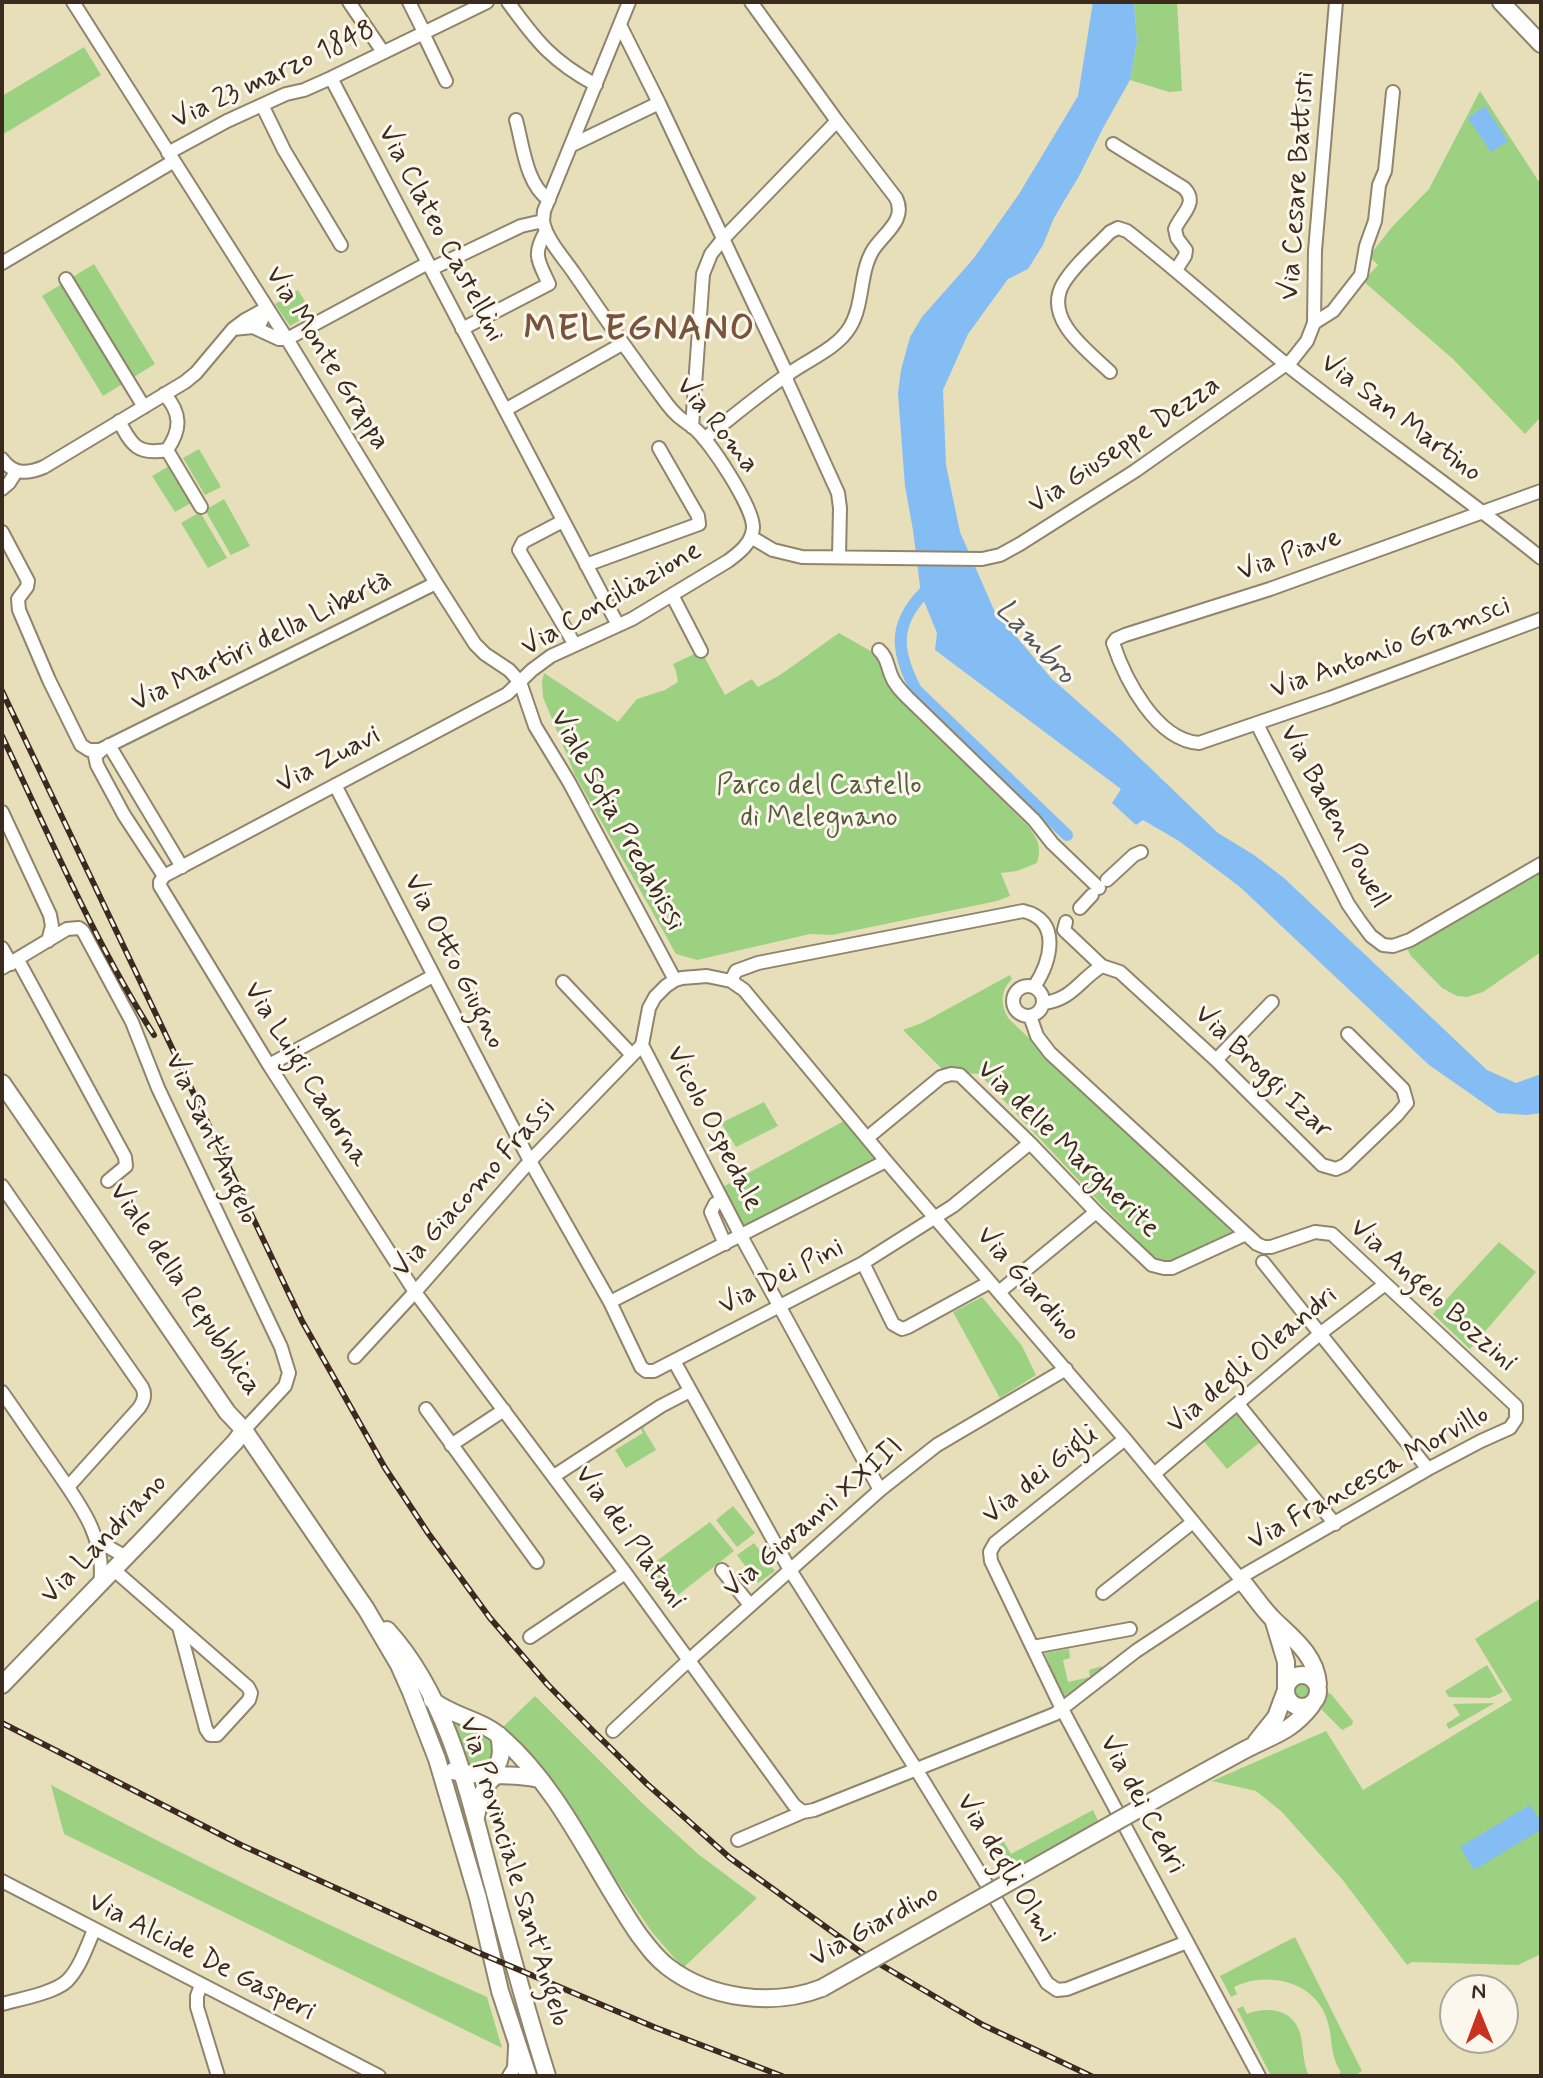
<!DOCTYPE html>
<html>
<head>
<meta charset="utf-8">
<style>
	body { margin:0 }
	#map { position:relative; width:1543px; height:2078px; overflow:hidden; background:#e6dfba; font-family:Mynerve,sans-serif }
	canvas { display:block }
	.frame { position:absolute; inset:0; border:4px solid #3b2a1e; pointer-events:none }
	.north { position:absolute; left:1439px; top:1974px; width:80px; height:80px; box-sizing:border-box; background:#fbf7ec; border:2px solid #aea59a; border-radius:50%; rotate:359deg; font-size:22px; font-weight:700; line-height:32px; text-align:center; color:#3b2a1e }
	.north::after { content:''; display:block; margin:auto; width:28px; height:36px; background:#c8321e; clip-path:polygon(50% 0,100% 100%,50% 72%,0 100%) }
</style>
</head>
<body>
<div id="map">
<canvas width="1543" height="2078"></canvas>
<div class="frame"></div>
<div class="north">N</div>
</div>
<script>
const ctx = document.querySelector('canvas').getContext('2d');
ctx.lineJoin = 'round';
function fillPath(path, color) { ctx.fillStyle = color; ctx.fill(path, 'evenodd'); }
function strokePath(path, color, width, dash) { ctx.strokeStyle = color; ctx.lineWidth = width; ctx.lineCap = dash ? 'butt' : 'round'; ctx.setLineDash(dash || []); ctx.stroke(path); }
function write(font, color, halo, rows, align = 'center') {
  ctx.font = font + ' Mynerve,sans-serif'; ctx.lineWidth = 6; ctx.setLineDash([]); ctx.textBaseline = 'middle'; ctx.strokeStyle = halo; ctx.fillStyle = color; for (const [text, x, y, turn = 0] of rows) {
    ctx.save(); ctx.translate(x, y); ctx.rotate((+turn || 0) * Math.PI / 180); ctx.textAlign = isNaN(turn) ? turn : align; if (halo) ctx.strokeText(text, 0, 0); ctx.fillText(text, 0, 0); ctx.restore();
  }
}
fillPath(new Path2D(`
	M1134,2h43l5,89 -13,1 -39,-12 7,-38z
	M84,47l17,28 -99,60v-39z
	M1480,91l61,94v232l-16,17 -72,-75 -90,-78 15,-16 -9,-9 23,-29 37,-38z
	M94,264l61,100 -52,32 -61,-100z
	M298,290l14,23 -22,13 -15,-22z
	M199,449l22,38 -16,8 -22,-37z
	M169,466l22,37 -16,9 -23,-36z
	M224,499l26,47 -19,9 -26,-45z
	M200,512l27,46 -19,10 -27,-45z
	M839,633l35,20 22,41 132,132c10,14 14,20 9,37l-20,8 -16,2 9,23 -13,5 -165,34 -22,-1 -113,26 -21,-6 -101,-179 -32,-78 -1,-15 2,-9 74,49 19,-23 28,-9 13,-8 -2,-11 -3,-7 28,-13 24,44 27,-16 6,8 22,-12z
	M1541,869v83l-58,40 -16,5 -10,-1 -15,-8 -31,-32 -5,-9z
	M1010,975l2,4c-12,12 -12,26 -3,40l225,215 -66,29 -11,-3 -54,-54 -124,-132 -15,-1 -6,-6 -10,1 -5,2 -40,-40 19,-7z
	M764,1102l14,24 -42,21 -15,-24z
	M844,1121l37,43 -140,72 -24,-46z
	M1499,1242l37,30 -66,77 -37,-35z
	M982,1297l40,49 14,29 -36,23 -47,-86z
	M1235,1412l24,31 -32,26 -25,-30z
	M642,1421l3,6 -2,1 13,22 -30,18 -11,-18 28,-17 -5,-9z
	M733,1506l22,27 -18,14 -21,-27z
	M710,1522l24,29 -66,52 -25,-32z
	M754,1543l21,28 -17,12 -21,-28z
	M1541,1598v356l-23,11 -106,-3 -5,3 -65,-86 -61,-68 -25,-20 -44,-10 114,-50 37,59 149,-90 -37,-61z
	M1069,1649l1,9 -7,2 5,22 22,-5 -1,-7 13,-4 2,4 -39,26h-3l-17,-43z
	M1487,1665l16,27 -13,6 -41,-1 -4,-6z
	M1294 1690a9 9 0 1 1 18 0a9 9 0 1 1-18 0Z
	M1322,1690l9,4 22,27 -1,4 -10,5 -25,-25z
	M535,1696l107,107 56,51 59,44 -74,70 -31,-36 -62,-90 -31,-50 -25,-33 -31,-32z
	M1495,1703l-46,26 -3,-5 14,-9 -7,-11z
	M472,1723l26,23 -9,19 -20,2 -16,-40 4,-2z
	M450,1772l9,2 42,162h-4z
	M51,1785c142,76 288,146 436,212l15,51 -438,-214z
	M1093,1810l6,13 -96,54 -19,-34 16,-8 11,19z
	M1295,1937l67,134 -8,5h-17l4,-4c-11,-16 -8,-31 -13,-49 -10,-41 -60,-53 -94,-36l3,7 -6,3 -11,-21z
	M1243,2006l4,8c20,-8 46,-5 53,19 4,15 2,28 9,43h-38l-34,-67z`), '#9cd182');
fillPath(new Path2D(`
	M1093,2h41l3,40 -7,38 -27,48 -24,48 -25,42 -11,27 -15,24 -20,10 -40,55 -25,56 3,75 14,67 34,78 57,68 68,60 99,95 36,22 30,23 203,192 29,13 25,-9v39l-14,2 -29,-2 -69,-48 -189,-178 -61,-46 -36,-21 -7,5 -24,-22 9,-14 -186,-139 2,-17 -16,-39 -8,-64 -8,-44 -7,-93 3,-23 9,-33 12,-20 52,-59 45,-64 59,-98z
	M1485,106l23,35 -17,11 -23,-34z
	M1530,1805l11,17v8l-67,40 -14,-23z`), '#84bcf4');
strokePath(new Path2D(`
	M932,585c-38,34 -39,62 -16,105l151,145`), '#84bcf4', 12);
const street = new Path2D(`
	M73,2l214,337 149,244 39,61 10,10 24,16 11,12 15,44 34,56 106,198
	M349,2l34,50
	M409,2l15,30
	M508,2c29,40 44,59 88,83
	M620,25l39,78 128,271v7l6,13 45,99 2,15 -1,49
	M423,33l23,48
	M331,78l287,547
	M262,105l22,45 57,95
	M516,120c7,26 10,64 33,80
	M1113,144l71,44c15,15 -3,26 -9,41l2,9 9,12 -1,6 -9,14
	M572,145l87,-42
	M168,153l59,-32 59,-27 18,-4 27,-12 156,-76
	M543,221c3,18 20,36 31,52 30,44 61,88 93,131 10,13 15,15 27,24 16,13 60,80 59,100 -1,15 -14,25 -25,33l-96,58 -81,37 -19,14 -25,24 -343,182 -4,6v4l109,179 146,227 209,279 170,234 9,7
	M543,221l1,-10 85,-209
	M2,263l172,-102
	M431,269l90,-43 22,-5
	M66,279l78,128
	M1314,323l19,-12 28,-36 5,-29 9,-25 4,-36 6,-14 8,-79
	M253,327l26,12h8l141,-76
	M233,329l12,-9 22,-12
	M462,329l87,-45c-11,-24 -17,-29 -3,-53
	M1110,372c-22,-21 -67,-53 -47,-88 11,-19 32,-36 47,-52l8,-4 9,3c55,43 106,90 160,134 84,66 171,126 254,193
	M164,394c18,19 17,36 3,56
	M505,410l117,-66
	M119,421c13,25 19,34 48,29
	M692,427l11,-153 8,-20 12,-15 114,-118
	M704,439c27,-21 54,-44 83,-64 20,-15 50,-26 63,-48 14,-23 9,-54 23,-77 11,-17 34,-30 23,-52l-59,-77 -86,-119
	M167,450l34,57
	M2,459c12,16 25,15 42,8l141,-85 11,-9 37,-44 20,-2 7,-3 7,-16
	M2,489l7,-6 7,-11
	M1541,491l-271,98 -145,46 -9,4 -3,4c12,36 43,97 86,100l131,-45 211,-79
	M563,521l-40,21 -4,8 56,95
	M2,532l26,49 -1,6 -9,12 1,11 30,70 32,65 8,5h11l14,-7 322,-160
	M751,537l22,13 29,7 180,2 18,-4 20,-11 115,-73 157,-111 15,-19 7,-18 1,-72 21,-249
	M586,565l113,-41 -1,-8 -39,-68
	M672,595l29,56
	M879,650c8,7 8,15 12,25 3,9 10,16 17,23l126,122 18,23 47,45
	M1257,724l91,180 11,16 12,16 12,9 10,1 17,-6 131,-76
	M109,745l73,122
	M103,749l-8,7 2,9 27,50 40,61
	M335,785l195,376 80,141 31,65 5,4h8l209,-108 90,-57 77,-63
	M2,812l48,103 2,11 -4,15
	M1107,880l27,-25 7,-3
	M1080,908l12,-13
	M1066,922l-2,8 38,36
	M2,948l9,16
	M18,960l107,197 1,9 -18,15
	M2,968l65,-39 12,-1 4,3 49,91 26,66 123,259 8,26 -4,13 -41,44
	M731,981l5,-10 22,-8 265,-52c40,9 27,52 11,76
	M563,982l69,73
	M1013 1001a15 15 0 1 1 30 0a15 15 0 1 1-30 0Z
	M1043,1003c29,-3 36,-23 59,-37l18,6 96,88 106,105 14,4 9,-4 52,-50 10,-12 -4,-14 -55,-55
	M1030,1016l7,20 13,17 207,191 7,3h7l44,-15 17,2 184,172v13l-6,9 -29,13 -53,28 -189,109
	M642,1045l99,191 139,254
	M1216,1060l56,-58
	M269,1065l164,-89
	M867,1138l74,-61 10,-3 9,1 70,68 66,69 56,53 12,3h8l74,-34
	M2,1186l140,201c4,7 2,14 -3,21l-71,79
	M722,1200l-7,4 -4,8 14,32
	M1263,1262l165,207
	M863,1263l30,61 9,5 6,-2 82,-45
	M999,1292l97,-80
	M610,1302l276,-141
	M355,1357l60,-65 115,-131 112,-116 7,-37 6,-11 11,-11 9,-6 7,-2 25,-2 24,5 13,9 142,171 239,278 117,142 -106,70 -81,63 -241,96 -11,2 -65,28
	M674,1361l116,209 126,199 131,214 10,7 10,-1 120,-47
	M2,1392c17,24 33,48 50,72 25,37 55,73 48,120
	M1238,1404l97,120
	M426,1409l111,153
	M1125,1439l-130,104 -5,9 1,9 71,148 197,367
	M451,1445l53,-35
	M1154,1474l167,-141 63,-48
	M554,1476l107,-70 29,-15
	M96,1540l30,17
	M114,1570l134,117 3,6 -2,7 -32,35h-7l-4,-6 -27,-102
	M722,1570l28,35
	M1103,1593l90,-71
	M530,1637l95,-64
	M1033,1647l97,-18
	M613,1731l76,-71 191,-170 57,-45 129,-76
	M2,1881l377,195
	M201,1985l-4,11v11l21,69
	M2,2004c18,-5 52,-11 65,-23 13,-13 20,-35 27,-51
	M509,2076l5,-8 1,-21`);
const secondary = new Path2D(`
	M1501,2l40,42
	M2,1083l225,329 17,18 122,179 33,56 12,27 26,67 41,139 22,93 28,85
	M1242,1581c11,13 21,29 33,40 19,18 41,35 43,63
	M1274,1622l12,40v25
	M387,1630c62,68 82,166 105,252 17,65 35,130 55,194
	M1286 1691a16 16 0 1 1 32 0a16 16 0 1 1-32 0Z
	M2,1685l148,-153 85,-90 9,-12
	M432,1700c21,17 49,19 70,38 60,53 92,132 137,197 9,12 17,23 29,32 42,32 105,40 154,21
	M1256,1742l20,-25 10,-27
	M453,1771c28,7 58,1 86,8
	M489,1773c14,-9 13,-23 10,-38
	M1135,1811c35,-20 69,-39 104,-58 30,-17 51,-19 73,-48
	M476,1817c3,-16 7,-35 23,-43`);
strokePath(street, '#90846c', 16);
strokePath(secondary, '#90846c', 20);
strokePath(street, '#fff', 12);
strokePath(secondary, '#fff', 16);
const rail = new Path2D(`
	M2,691l300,630 83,147 43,65 62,85 58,67 46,47 53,52 83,74 136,98 117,69 108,51
	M2,736c48,101 92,205 152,299
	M2,1723l239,122 236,107 177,75 128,49`);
strokePath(rail, '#3b2a1e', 6);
strokePath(rail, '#fbf7ec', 3, [9]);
const secondaryBridge = new Path2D(`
	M822,1988l313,-177`);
strokePath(secondaryBridge, '#90846c', 20, []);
strokePath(secondaryBridge, '#fff', 16);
write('28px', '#3b2a1e', '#fbf7ec', [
	["Via 23 marzo 1848",274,76,-25],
	["Via Cesare Battisti",1299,186,-86],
	["Via Clateo Castellini",440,234,62],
	["Via Monte Grappa",326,359,58],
	["Via San Martino",1400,419,37],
	["Via Roma",716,426,51],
	["Via Giuseppe Dezza",1125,446,-34],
	["Via Piave",1290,556,-20],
	["Via Conciliazione",612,600,-30],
	["Via Martiri della Libertà",262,643,-26],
	["Via Antonio Gramsci",1391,649,-20],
	["Via Zuavi",329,761,-28],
	["Via Baden Powell",1333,817,62],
	["Viale Sofia Predabissi",616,821,61],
	["Via Otto Giugno",453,962,63],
	["Via Broggi Izar",1262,1073,44],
	["Via Luigi Cadorna",305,1075,58],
	["Vicolo Ospedale",713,1129,63],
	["Via Sant'Angelo",210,1139,65],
	["Via delle Margherite",1067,1150,44],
	["Via Giacomo Frassi",475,1189,-48],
	["Via Dei Pini",782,1278,-27],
	["Via Giardino",1027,1285,49],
	["Viale della Repubblica",184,1290,56],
	["Via Angelo Bozzini",1432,1296,42],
	["Via degli Oleandri",1253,1361,-40],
	["Via dei Gigli",1041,1476,-39],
	["Via Francesca Morvillo",1369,1479,-29],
	["Via Giovanni XXIII",814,1519,-41],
	["Via dei Platani",629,1538,54],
	["Via Landriano",105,1540,-46],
	["Via dei Cedri",1141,1805,62],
	["Via degli Olmi",1005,1869,59],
	["Via Provinciale Sant'Angelo",513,1872,73],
	["Via Giardino",875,1927,-29],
	["Via Alcide De Gasperi",201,1958,27]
]);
write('28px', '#585c3c', '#fbf7ec', [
	["Parco del Castello",819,787],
	["di Melegnano",819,819]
]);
write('italic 30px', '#51565e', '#fbf7ec', [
	["Lambro",1034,643,47]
]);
ctx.letterSpacing = '2px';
write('bold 36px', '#79543c', '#fbf7ec', [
	["MELEGNANO",640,331]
]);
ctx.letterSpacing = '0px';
</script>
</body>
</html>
